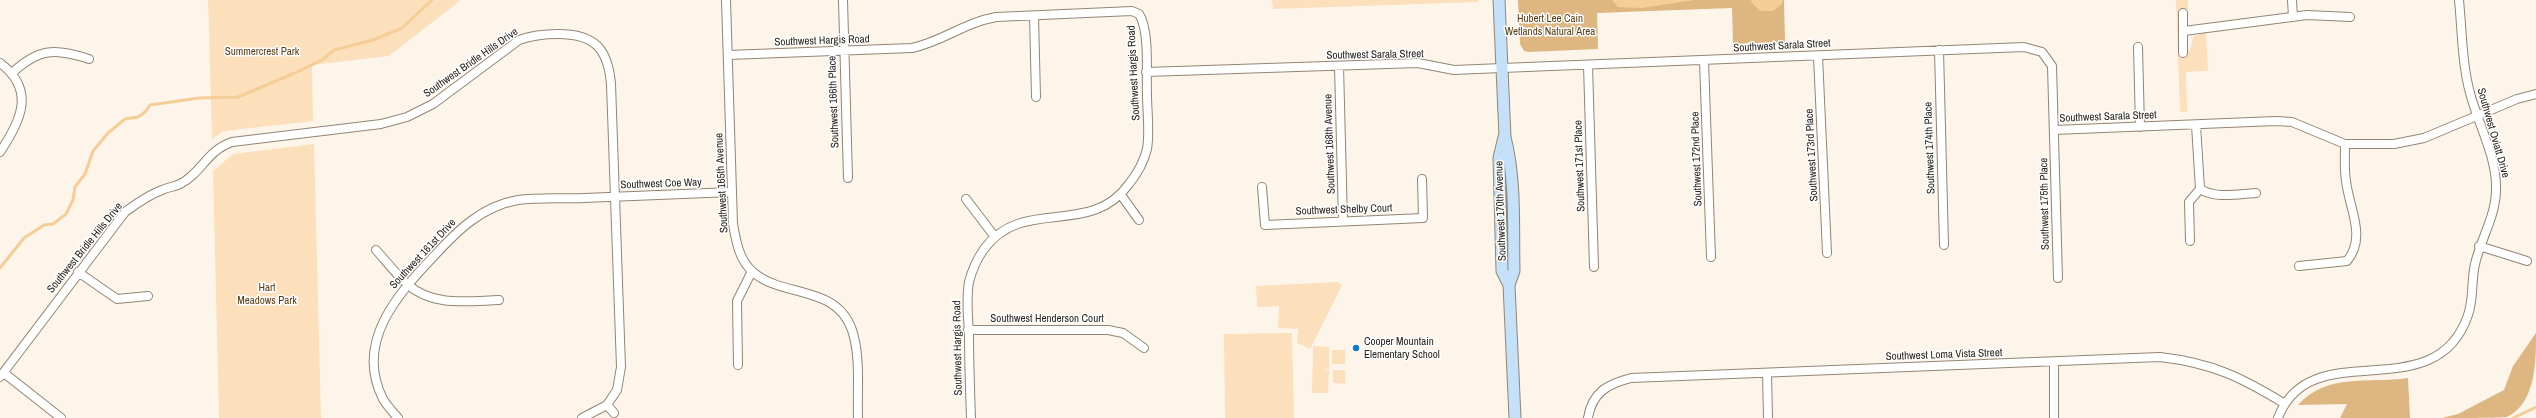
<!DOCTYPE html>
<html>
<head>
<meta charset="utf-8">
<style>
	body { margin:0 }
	canvas { display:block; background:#fef5ea }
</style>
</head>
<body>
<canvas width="2536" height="418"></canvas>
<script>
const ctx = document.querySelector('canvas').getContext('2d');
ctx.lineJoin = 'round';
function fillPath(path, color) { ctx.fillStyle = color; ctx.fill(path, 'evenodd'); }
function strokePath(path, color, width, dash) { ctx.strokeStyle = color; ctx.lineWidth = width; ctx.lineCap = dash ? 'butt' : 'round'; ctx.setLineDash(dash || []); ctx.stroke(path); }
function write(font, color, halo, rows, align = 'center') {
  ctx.font = font + ' "Archivo Narrow",sans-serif'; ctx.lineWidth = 3; ctx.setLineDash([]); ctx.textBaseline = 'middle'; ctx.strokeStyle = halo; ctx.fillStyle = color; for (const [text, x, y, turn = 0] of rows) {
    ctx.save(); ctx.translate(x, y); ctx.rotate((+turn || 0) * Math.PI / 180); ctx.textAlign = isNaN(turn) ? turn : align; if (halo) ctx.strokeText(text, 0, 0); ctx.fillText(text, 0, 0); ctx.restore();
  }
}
fillPath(new Path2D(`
	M208,0h253l-72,56 -77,9 1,56 -80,9 -11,2 -10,7z
	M1272,0h206v2l-205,7z
	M2176,0h12v9l-9,1 1,41h10l3,-14 13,-5 2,39 -22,1 1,40h-7z
	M314,144l7,274h-102l-6,-247 20,-17z
	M1338,282l4,3 -32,64 -13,-6 1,-14 -20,-1 1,-22 -22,1 -1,-21z
	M1292,333l2,85h-69l-1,-84z
	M1313,346l16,1v22l-7,1h7l-1,23h-16z
	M1345,350v14h-13v-14z
	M1333,370h12v14l-12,-1z`), '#fce0bc');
fillPath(new Path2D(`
	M1518,0h266l1,42 -52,2 -1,-36 -135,5 1,36 -70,3 -4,-1 -4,-7z
	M2536,333c0,28 0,70 -29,84 -8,1 -53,1 -65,1l16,-4 46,-24 9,-24z
	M2408,378l2,40h-70l7,-14 -49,1c30,-33 71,-21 110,-27z`), '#deb681');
fillPath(new Path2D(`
	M1612,0h83l-54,8 -23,-1z
	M1751,0h32l-1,4 -9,7h-13l-8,-8z`), '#f5cd97');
strokePath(new Path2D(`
	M0,268l24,-30 20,-13 9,-1 13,-10 7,-14 2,-13 10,-13 8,-23 15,-18 17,-14 13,-2 7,-5 5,-7 49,-7 39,-1 57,-24 27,-13 12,-10 39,-10 29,-12 30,-28
	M2513,418l23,-11`), '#f5cd97', 3);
const street = new Path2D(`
	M726,0l7,224c3,17 6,36 20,48 29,26 83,12 99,58 9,27 5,60 6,88
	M843,0l5,178
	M2292,0l1,17
	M1034,16l2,81
	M2184,31l123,-16 43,2
	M2138,47l2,80
	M1939,50l5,195
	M2183,53v-40
	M728,55l184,-7c32,-7 51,-25 84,-31l136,-6 7,3c11,17 7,59 8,80 0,18 3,37 0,55 -3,12 -10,25 -18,35 -40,55 -105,11 -145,65 -7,10 -12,21 -15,33 -3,16 -1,35 0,51 0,29 1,57 2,85
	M1818,56l9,197
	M1704,61l7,196
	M0,63c36,27 21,58 0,89
	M1588,65l6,202
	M1339,66l4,155
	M1146,72l272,-9 36,7 48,-2 522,-21 18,5 10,14 6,212
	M12,73c27,-25 43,-25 77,-14
	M2196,125l4,64
	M2054,130l222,-9 16,1 53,22h49l30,-6 93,-39 19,-5
	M1262,187l3,38 158,-7 -1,-39
	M2200,189c16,10 37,5 56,4
	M1121,195l18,25
	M966,199l29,38
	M2190,241l-1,-39 11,-13
	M2479,246l48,15
	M376,250c10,11 20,24 31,34 26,23 60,17 92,16
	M2299,266l48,-5c20,-24 2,-53 -1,-80 -2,-12 -1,-25 -1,-37
	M78,272l39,27 31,-3
	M968,330h140l15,3 21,15
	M2054,362v56
	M738,365l-1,-64 15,-30
	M4,373l57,45
	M1767,373l1,45
	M0,377l125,-165c11,-8 23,-17 37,-22 6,-3 12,-3 18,-6 22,-11 26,-33 52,-42l149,-18 26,-7 26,-13 86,-64c14,-5 25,-6 39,-6 37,0 50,15 53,50l10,283 -4,23 -10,15
	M398,418c-5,-6 -11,-12 -15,-19 -29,-57 15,-105 51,-143 23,-25 48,-50 84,-56 21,-3 44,-1 66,-2 49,-2 99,-4 148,-6
	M582,418l25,-13 7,8
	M1588,418c4,-26 20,-34 43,-40l529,-21c52,6 81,20 125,47
	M2278,418c33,-87 157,-6 190,-103 6,-17 3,-34 7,-51 6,-26 21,-48 21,-75 1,-32 -18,-65 -26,-96 -8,-29 -8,-63 -11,-93`);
const secondary = new Path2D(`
	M1499,0l6,137c11,43 8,89 9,134l-5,14
	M1504,137l-5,21 3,113 7,14 6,133`);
strokePath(street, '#928573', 10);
strokePath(secondary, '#928573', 13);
strokePath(street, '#fff', 8);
strokePath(secondary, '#c4e1f9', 11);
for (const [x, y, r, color] of [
	[1356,348,4,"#147bc6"]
]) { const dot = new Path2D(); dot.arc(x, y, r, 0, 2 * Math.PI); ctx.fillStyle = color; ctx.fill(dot); strokePath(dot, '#fff', 1.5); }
write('11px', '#583d13', '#fff', [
	["Hubert Lee Cain",1550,19],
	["Wetlands Natural Area",1550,32],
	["Summercrest Park",262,52],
	["Hart",267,288],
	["Meadows Park",267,301]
]);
write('11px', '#2a251e', '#fff', [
	["Southwest Hargis Road",822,41,-2],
	["Southwest Sarala Street",1782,46,-3],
	["Southwest Sarala Street",1375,55,-1],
	["Southwest Bridle Hills Drive",471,63,-35],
	["Southwest Hargis Road",1134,73,-93],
	["Southwest 166th Place",834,102,-92],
	["Southwest Sarala Street",2108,117,-2],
	["Southwest Oviatt Drive",2493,133,74],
	["Southwest 168th Avenue",1330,144,-92],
	["Southwest 174th Place",1930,148,-92],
	["Southwest 173rd Place",1812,155,-93],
	["Southwest 172nd Place",1697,159,-92],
	["Southwest 171st Place",1580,166,-92],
	["Southwest 165th Avenue",722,183,-93],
	["Southwest Coe Way",661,184,-2],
	["Southwest 175th Place",2045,204,-91],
	["Southwest Shelby Court",1344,210,-2],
	["Southwest 170th Avenue",1501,211,-92],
	["Southwest Bridle Hills Drive",85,248,-51],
	["Southwest 161st Drive",423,254,-47],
	["Southwest Henderson Court",1047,319],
	["Southwest Hargis Road",958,348,-91],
	["Southwest Loma Vista Street",1944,355,-2]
]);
write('11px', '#2a251e', '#fff', [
	["Cooper Mountain",1364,342],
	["Elementary School",1364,355]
], 'left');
</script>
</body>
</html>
